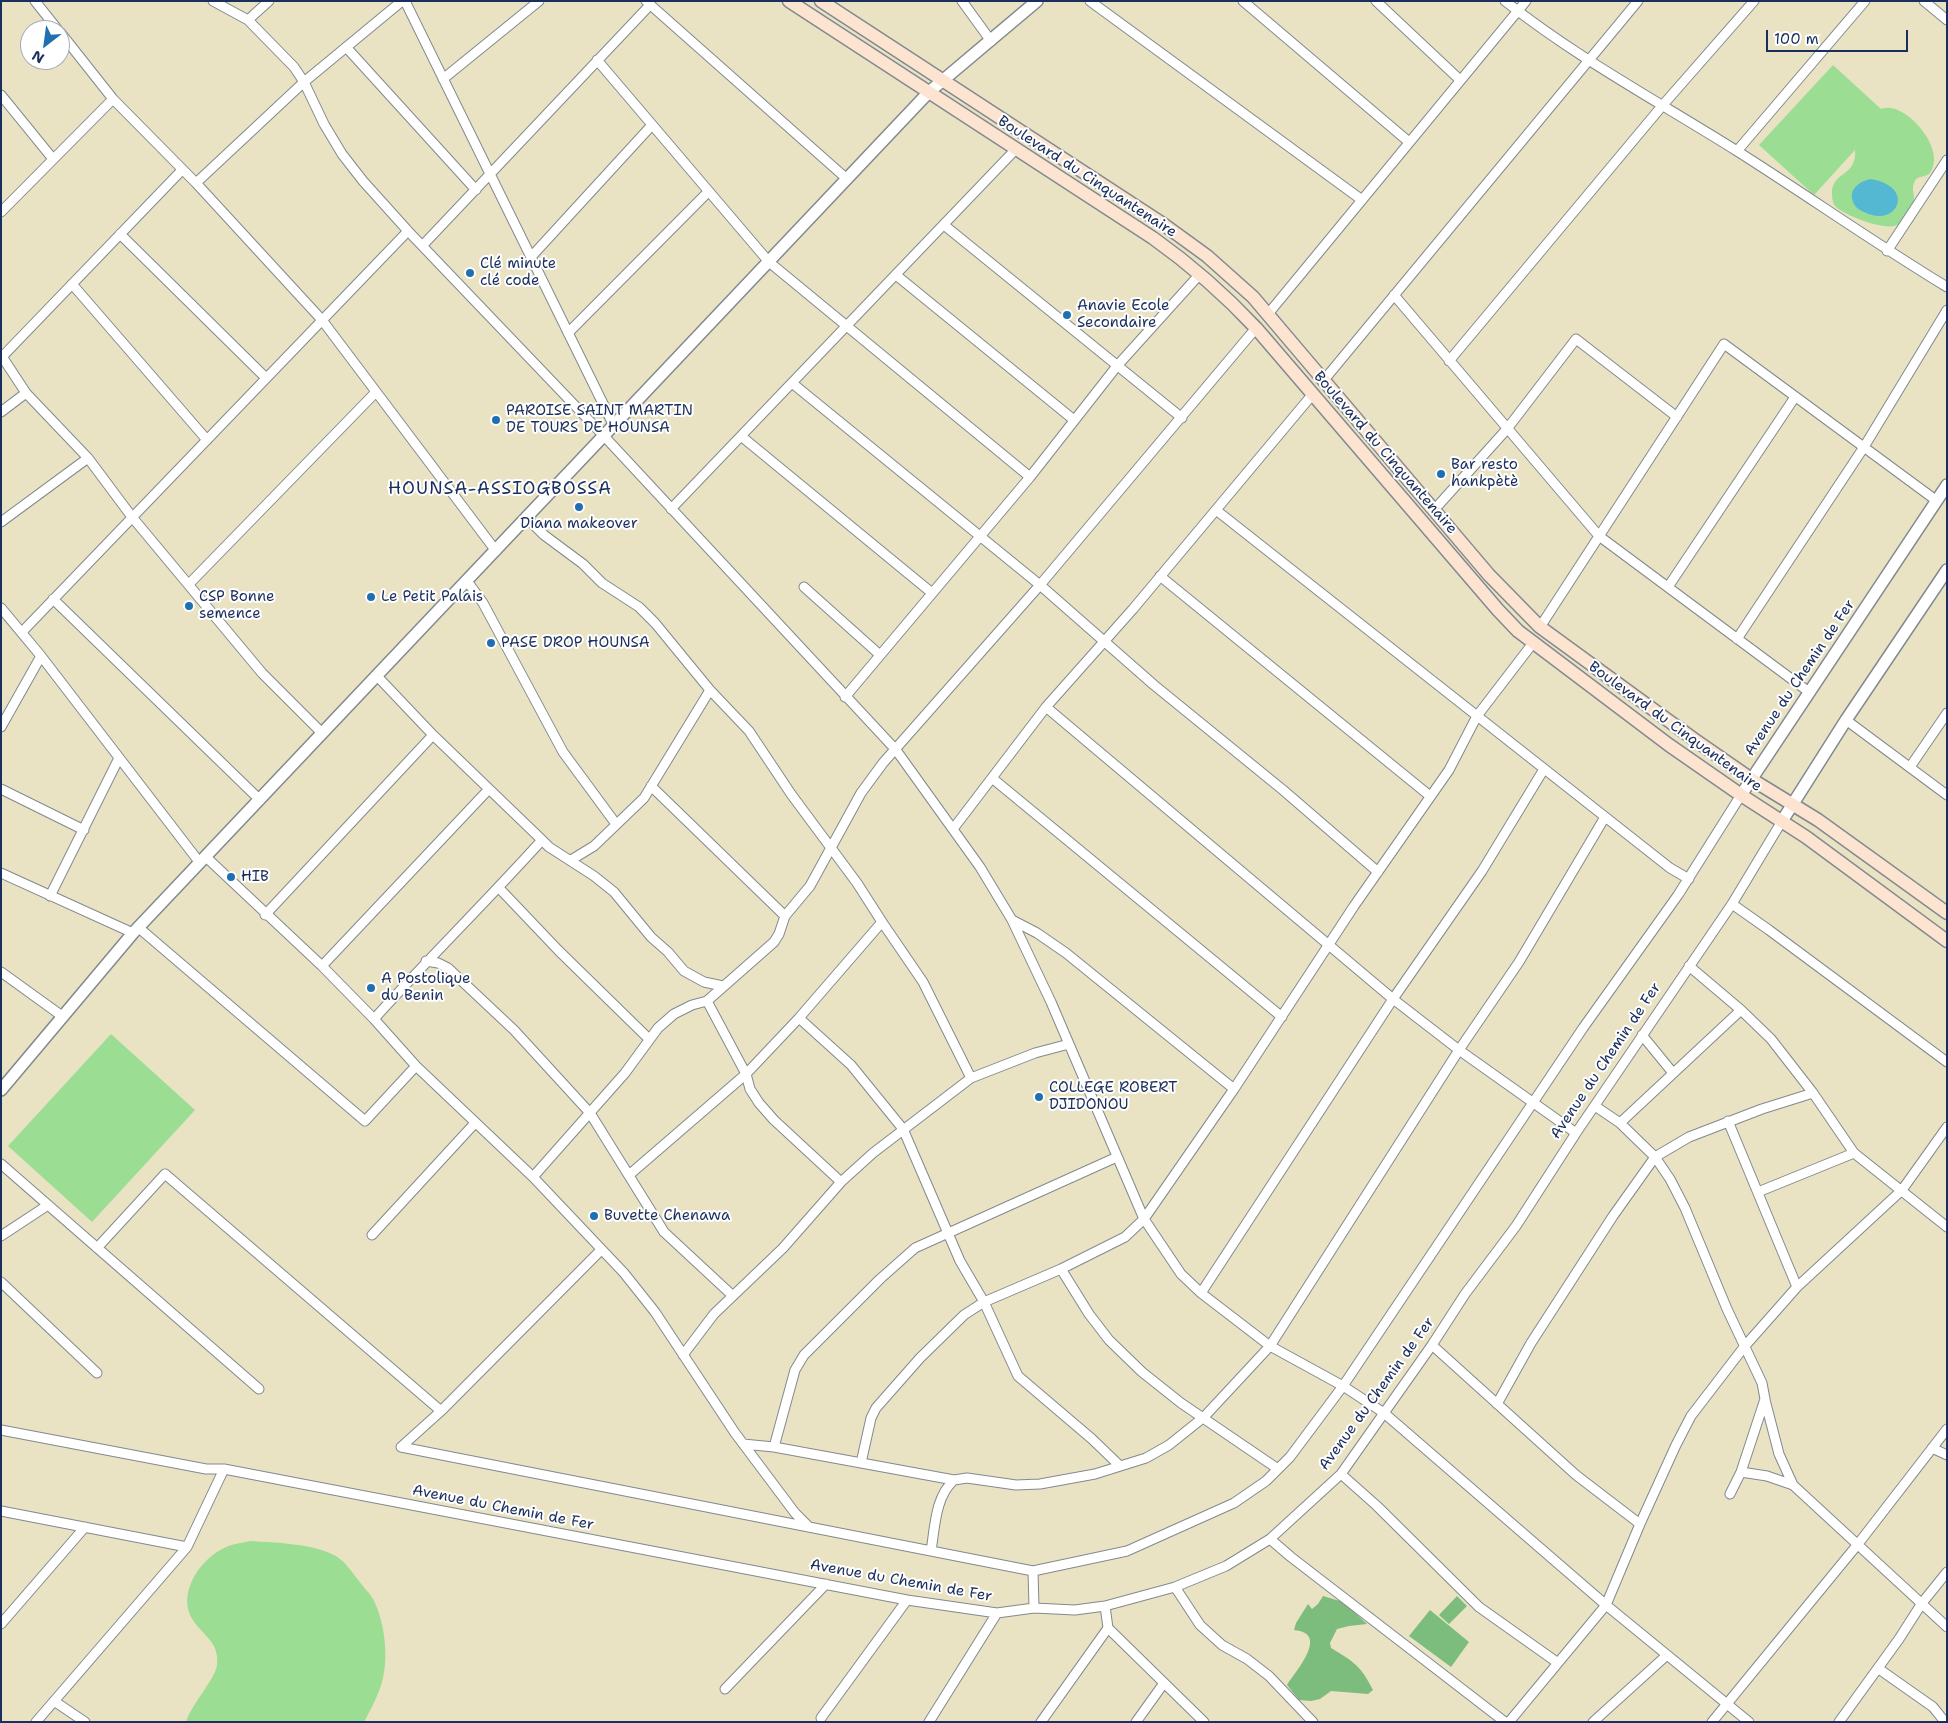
<!DOCTYPE html>
<html>
<head>
<meta charset="utf-8">
<style>
	body { margin:0 }
	#map { position:relative; width:1948px; height:1723px; overflow:hidden; background:#e9e3c3; font-family:"Shantell Sans",sans-serif }
	canvas { display:block }
	.frame { position:absolute; inset:0; border:2px solid #1b2f5e; pointer-events:none }
	.north { position:absolute; left:20px; top:20px; width:50px; height:50px; box-sizing:border-box; background:#fff; border:1px solid #a4acbf; border-radius:50%; rotate:210deg; font-size:14px; font-weight:700; line-height:20px; text-align:center; color:#1b2f5e }
	.north::after { content:''; display:block; margin:auto; width:18px; height:22px; background:#1f6fb2; clip-path:polygon(50% 0,100% 100%,50% 72%,0 100%) }
	.scale { position:absolute; left:1766px; top:30px; width:142px; height:22px; box-sizing:border-box; border:2px solid #1b2f5e; border-top:0; padding-left:6px; font-size:15px; line-height:18px; white-space:nowrap; color:#1b2f5e; -webkit-text-stroke:4px #fff; paint-order:stroke }
</style>
</head>
<body>
<div id="map">
<canvas width="1948" height="1723"></canvas>
<div class="frame"></div>
<div class="north">N</div>
<div class="scale">100 m</div>
</div>
<script>
const ctx = document.querySelector('canvas').getContext('2d');
ctx.lineJoin = 'round';
function fillPath(path, color) { ctx.fillStyle = color; ctx.fill(path, 'evenodd'); }
function strokePath(path, color, width, dash) { ctx.strokeStyle = color; ctx.lineWidth = width; ctx.lineCap = dash ? 'butt' : 'round'; ctx.setLineDash(dash || []); ctx.stroke(path); }
function write(font, color, halo, rows, align = 'center') {
  ctx.font = font + ' "Shantell Sans",sans-serif'; ctx.lineWidth = 4; ctx.setLineDash([]); ctx.textBaseline = 'middle'; ctx.strokeStyle = halo; ctx.fillStyle = color; for (const [text, x, y, turn = 0] of rows) {
    ctx.save(); ctx.translate(x, y); ctx.rotate((+turn || 0) * Math.PI / 180); ctx.textAlign = isNaN(turn) ? turn : align; if (halo) ctx.strokeText(text, 0, 0); ctx.fillText(text, 0, 0); ctx.restore();
  }
}
fillPath(new Path2D(`
	M1833,65l48,44c22,-10 67,39 49,64 -4,4 -10,3 -14,6 -6,10 -1,13 -2,22 -2,7 -10,19 -15,23 -10,9 -56,-9 -64,-18 -3,-4 -3,-10 -3,-15 2,-20 25,-15 23,-41l-41,45 -55,-50z
	M111,1034l84,76 -103,112 -84,-76z
	M250,1541c27,2 57,2 82,13 12,5 19,17 27,27 4,6 10,11 14,18 13,25 17,66 6,92 -4,11 -10,21 -15,31h-178c6,-19 29,-42 31,-57 3,-24 -16,-30 -26,-48 -13,-26 10,-58 33,-69 7,-4 18,-5 26,-7z`), '#9bdd93');
fillPath(new Path2D(`
	M1323,1596l20,6 24,22 -18,2 -12,3 -7,14 1,5c23,14 30,18 42,42l-5,4 -37,-3 -11,8 -9,2 -12,-1 -12,-15c9,-14 43,-52 7,-55l2,-7 12,-19 4,5 6,-5z
	M1457,1596l10,10 -18,18 -10,-9z
	M1430,1610l39,32 -18,25 -42,-31z`), '#7cbc7d');
fillPath(new Path2D(`
	M1871,179c46,8 26,50 -7,33 -5,-2 -9,-5 -11,-10 -5,-13 7,-21 18,-23z`), '#54b8d2');
const minor = new Path2D(`
	M35,1l23,29
	M213,1l35,19 46,47 10,15 20,42 18,30 21,27 45,50 196,205 292,314 84,117 32,53 39,82 93,217 37,55 20,19 69,53 73,40 41,27 222,192 143,117
	M405,1l209,425
	M646,1l201,178
	M962,1l29,40
	M1090,1l272,199
	M1243,1l166,141
	M1376,1l84,79
	M1505,1c72,57 154,101 232,150 71,45 139,93 210,136
	M1924,1l23,19
	M248,20l21,-19
	M60,32l53,67 83,84 126,137 174,231
	M346,47l130,143
	M597,60l172,202 261,215
	M443,79l96,-78
	M1,95l52,64
	M1737,151l128,-150
	M196,183l108,-101 98,-81
	M1,212l112,-113
	M944,225l238,193
	M120,234l146,144
	M423,245l227,-240
	M1887,251l60,-91
	M531,257l121,-132
	M896,275l178,145
	M72,284l135,156
	M1394,295l205,241 210,156
	M1268,314l258,-313
	M568,333l140,-141
	M1,355l25,38 62,65 44,59 130,156 60,60
	M2,357l180,-187
	M1449,361l213,-255 92,-105
	M1324,380l314,-379
	M792,383l248,202 114,100 129,105 95,82
	M1,412l25,-19
	M741,436l191,157
	M671,509l345,-360
	M1216,510l454,358 19,11
	M1434,510l73,-81 69,-90 101,78
	M527,518l17,17 39,29 19,19 37,24 16,16 55,67 39,41 42,63 66,89 25,39 41,60 48,96
	M1,522l87,-64
	M1160,576l270,220
	M467,581l16,22 80,149 53,72
	M189,584l187,-192
	M804,587l76,68
	M1668,587l127,-190
	M53,599l207,201
	M1,608l40,48 159,207
	M1540,627l184,-283 213,157
	M22,632l386,-401
	M1737,639l127,-192 83,-137
	M377,676l56,59 109,105 7,7 45,29 20,16 37,45 17,15 16,19 20,11 19,4
	M845,697l185,-220 87,-111 83,-92
	M1046,707l347,292 66,51 117,83
	M1846,720l101,75
	M1,727l40,-71
	M1910,767l37,-54
	M992,778l290,239
	M651,786l134,130
	M1,789l83,41
	M953,829l93,-122 87,-98 179,-214
	M206,857l116,109 52,53 42,47 117,111 91,96 31,39 80,121 60,80 14,14
	M571,860l23,-14 50,-48 66,-108
	M1,873l132,60
	M499,888l60,63 90,88
	M50,896l69,-138
	M1732,904l37,26 178,132
	M265,915l168,-180
	M1012,920l25,13 29,20 168,136
	M139,928l226,193 51,-55
	M426,961l12,2 10,5 66,62 76,83 74,119 69,64
	M322,966l167,-177
	M1689,966l52,44 30,29 42,54 41,60 93,74
	M1,972l61,44
	M707,1001l39,73 4,15 9,14 15,17 67,62
	M799,1018l52,47 52,64 57,132 24,41 34,74 74,63 28,27
	M374,1019c55,-61 113,-118 168,-179
	M1642,1035l31,38
	M1595,1106l25,17 35,34 15,22 15,29 42,101 35,74 3,16 -24,73 -11,22
	M1728,1121l69,166
	M1620,1123l121,-113
	M1,1164l258,225
	M629,1175l117,-101 53,-56 83,-96
	M533,1177l92,-104 33,-45 16,-14 18,-9 15,-4 67,-59 5,-8 6,-18 25,-30 51,-93 22,-30 157,-178 216,-257
	M1758,1192l96,-39
	M372,1235l103,-112
	M1,1236l47,-31
	M97,1248l68,-74 276,237
	M1061,1269l28,45 20,26 33,32 39,31 97,66
	M1,1282l96,91
	M1201,1293l192,-294 89,-128 62,-102
	M1432,1345l144,130 64,49
	M683,1355l31,-41 69,-66 58,-66 32,-29 98,-75 64,-25 34,-9
	M1765,1400l14,54 14,31
	M1497,1404l34,-61 82,-127 42,-59 34,-20 73,-28 51,-16
	M1,1430l205,39h18l683,131 90,13 37,-5 41,2 30,-4 70,-19 51,-21 44,-27 71,-65 91,-129 33,-51 51,-68 60,-93 156,-229 50,-83
	M743,1444l31,3 180,33
	M401,1447l632,124 94,-20 107,-48 32,-22 24,-24 53,-71 240,-358 95,-133 63,-100
	M401,1447l40,-36 160,-161
	M774,1447l21,-77 9,-15 76,-76 35,-31 202,-91
	M1932,1448l15,7
	M861,1463l10,-45 5,-10 44,-50 44,-43 20,-13 77,-33 64,-32 19,-18 90,-130 120,-183 95,-136 28,-54 56,-73
	M1741,1472l26,4 26,9 154,142
	M1341,1474l36,32 102,101 79,56
	M1,1511l186,36
	M1270,1539l21,18 214,165
	M931,1551c4,-24 4,-54 23,-71l13,-2 49,7 24,-1 55,-10 51,-16 23,-13 35,-28 66,-71 189,-296 60,-88 86,-145
	M1033,1571l1,37
	M1175,1587l25,38 22,20 25,14 22,17 44,46
	M1105,1606l3,22 96,94
	M1,1624l84,-97
	M1879,1669l54,38 12,15
	M725,1689l101,-105
	M54,1701l31,21
	M821,1718l86,-118
	M36,1722l151,-175 37,-78
	M929,1722l68,-109
	M1041,1722l67,-94
	M1136,1722l28,-39
	M1509,1722l97,-117 34,-81 36,-79 15,-29 53,-69 53,-60 105,-97 45,-63
	M1593,1722l74,-67
	M1712,1722l146,-178 89,-115
	M1839,1722l60,-83 23,-36 25,-31`);
const tertiary = new Path2D(`
	M1741,795l206,-310
	M1782,821l64,-101 101,-150
	M1,1090l132,-157 796,-841 108,-91`);
const secondary = new Path2D(`
	M789,1l364,237c38,27 72,57 103,90l242,282 20,21 151,114 72,50 65,42 141,104
	M821,1l342,223 44,32 46,41 236,278 51,52 155,113 56,39 67,41 129,93`);
strokePath(minor, '#828990', 11);
strokePath(tertiary, '#828990', 14);
strokePath(secondary, '#828990', 15);
strokePath(minor, '#fff', 9);
strokePath(tertiary, '#fff', 11);
strokePath(secondary, '#fde4d1', 12);
for (const [x, y, r, color] of [
	[470,273,5,"#1f6fb2"],
	[1067,315,5,"#1f6fb2"],
	[496,420,5,"#1f6fb2"],
	[1441,474,5,"#1f6fb2"],
	[579,507,5,"#1f6fb2"],
	[371,597,5,"#1f6fb2"],
	[189,606,5,"#1f6fb2"],
	[491,643,5,"#1f6fb2"],
	[231,877,5,"#1f6fb2"],
	[371,988,5,"#1f6fb2"],
	[1039,1097,5,"#1f6fb2"],
	[594,1216,5,"#1f6fb2"]
]) { const dot = new Path2D(); dot.arc(x, y, r, 0, 2 * Math.PI); ctx.fillStyle = color; ctx.fill(dot); strokePath(dot, '#fff', 2); }
write('15px', '#1b2f5e', '#fff', [
	["Boulevard du Cinquantenaire",1087,177,33],
	["Boulevard du Cinquantenaire",1385,453,49],
	["Avenue du Chemin de Fer",1800,678,-56],
	["Boulevard du Cinquantenaire",1675,727,36],
	["Avenue du Chemin de Fer",1606,1061,-56],
	["Avenue du Chemin de Fer",1377,1394,-54],
	["Avenue du Chemin de Fer",503,1508,11],
	["Avenue du Chemin de Fer",901,1581,10]
]);
write('15px', '#1b2f5e', '#fff', [
	["Clé minute",480,264],
	["clé code",480,281],
	["Anavie Ecole",1077,306],
	["Secondaire",1077,323],
	["PAROISE SAINT MARTIN",506,411],
	["DE TOURS DE HOUNSA",506,428],
	["Bar resto",1451,465],
	["hankpètè",1451,482],
	["Diana makeover",579,524,"center"],
	["CSP Bonne",199,597],
	["semence",199,614],
	["Le Petit Palais",381,597],
	["PASE DROP HOUNSA",501,643],
	["HIB",241,877],
	["A Postolique",381,979],
	["du Benin",381,996],
	["COLLEGE ROBERT",1049,1088],
	["DJIDONOU",1049,1105],
	["Buvette Chenawa",604,1216]
], 'left');
ctx.letterSpacing = '1px';
write('18px', '#1b2f5e', '#fff', [
	["HOUNSA-ASSIOGBOSSA",500,489]
]);
ctx.letterSpacing = '0px';
</script>
</body>
</html>
